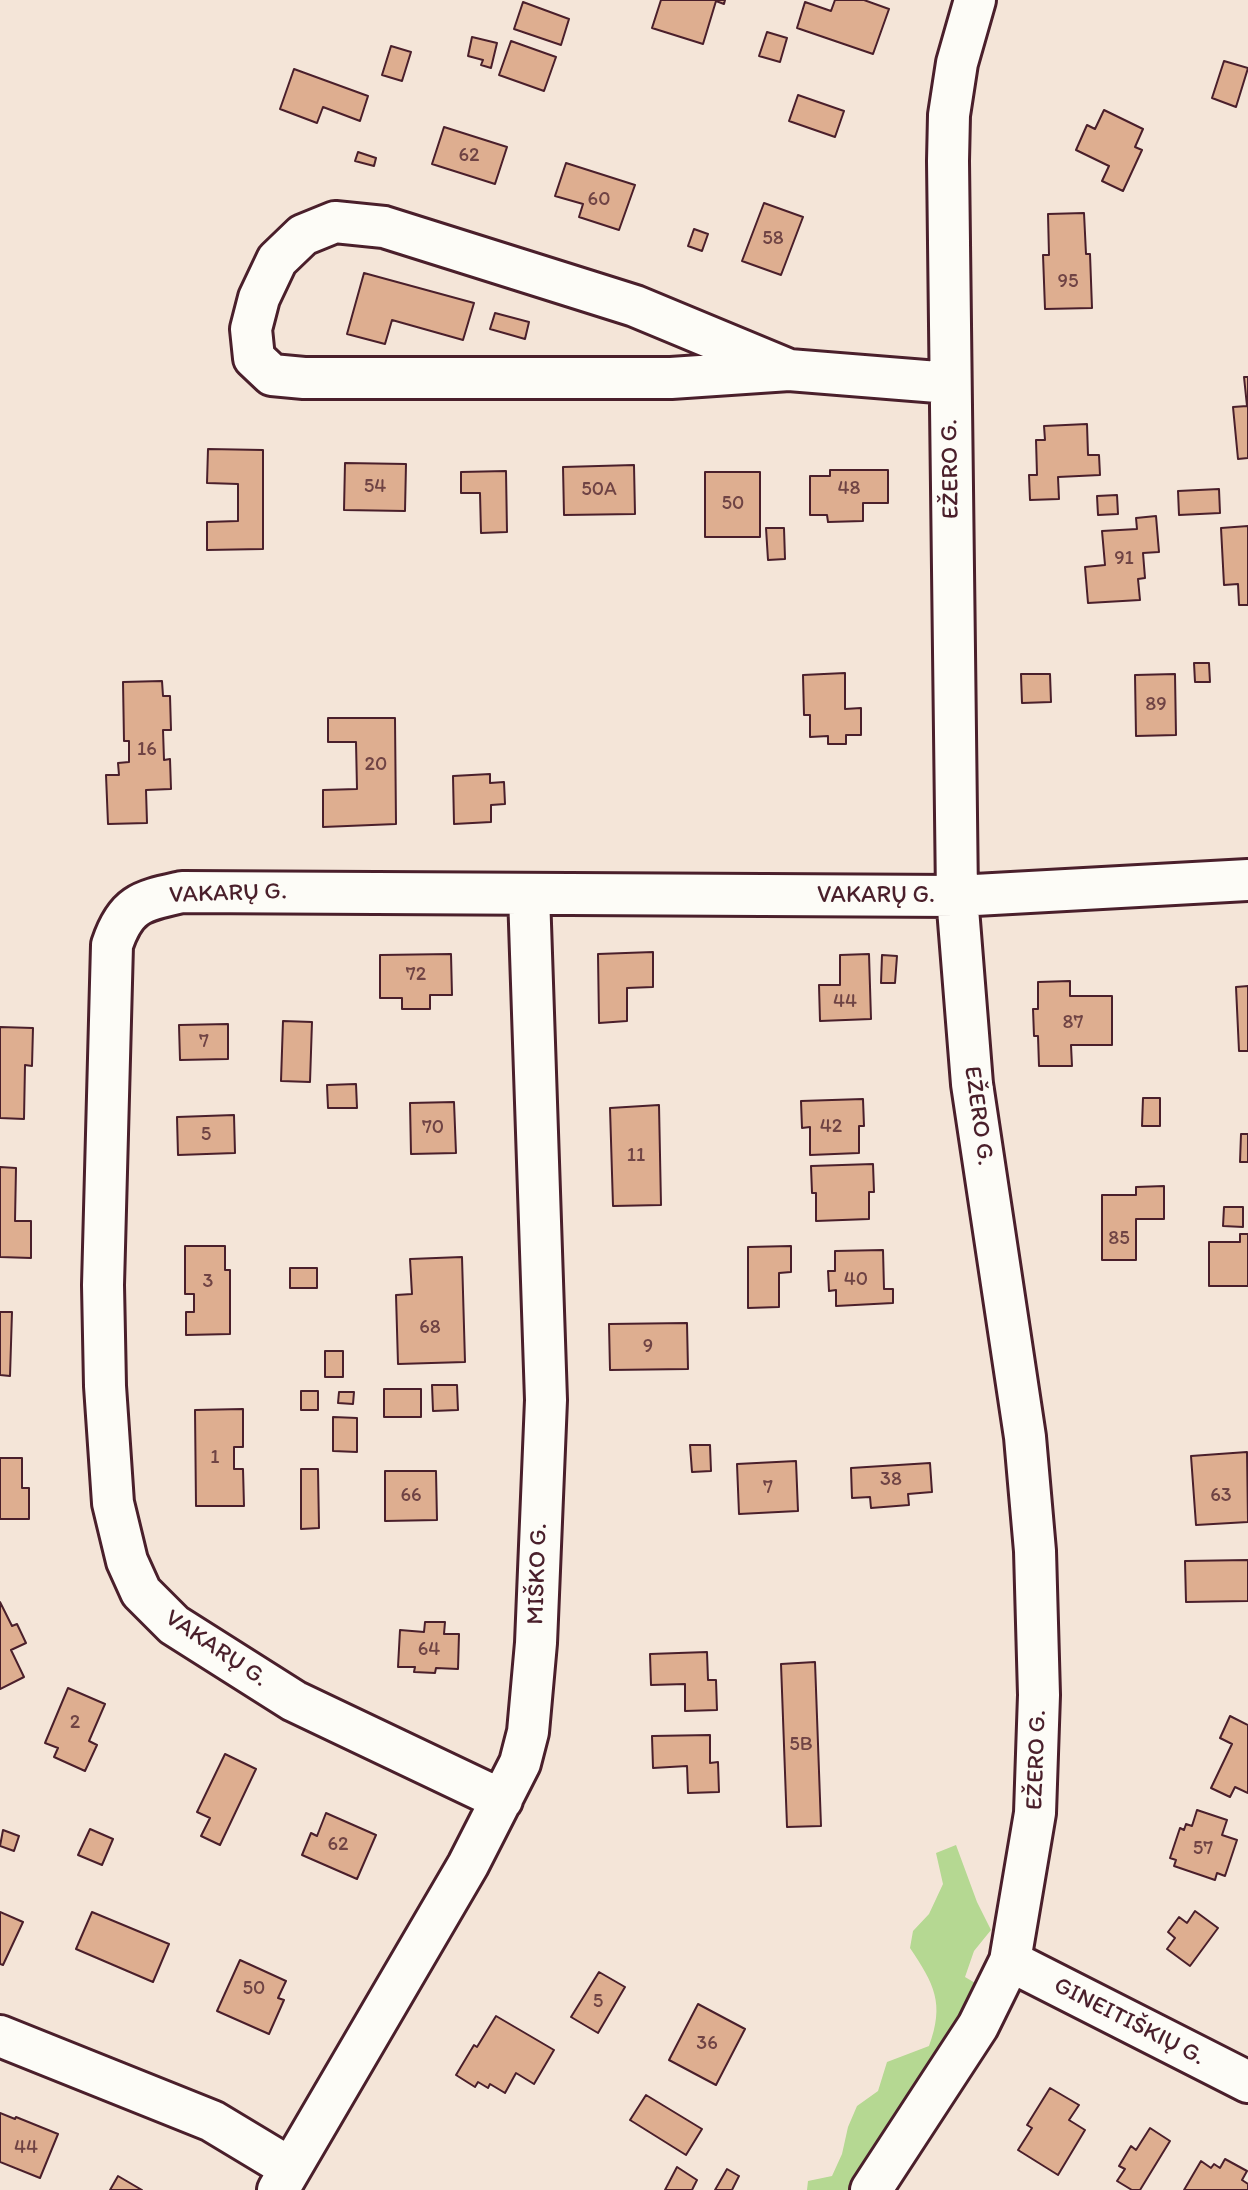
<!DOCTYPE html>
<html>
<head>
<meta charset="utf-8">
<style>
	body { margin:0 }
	canvas { display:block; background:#f4e5d8 }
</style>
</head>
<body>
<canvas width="1248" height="2190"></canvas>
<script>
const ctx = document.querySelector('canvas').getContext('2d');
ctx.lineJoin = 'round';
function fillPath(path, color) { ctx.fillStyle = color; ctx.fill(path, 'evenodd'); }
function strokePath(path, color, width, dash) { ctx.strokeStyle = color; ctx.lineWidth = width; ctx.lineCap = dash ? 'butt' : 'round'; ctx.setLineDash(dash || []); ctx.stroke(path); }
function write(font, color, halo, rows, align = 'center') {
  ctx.font = font + ' Itim,sans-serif'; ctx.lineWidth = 7; ctx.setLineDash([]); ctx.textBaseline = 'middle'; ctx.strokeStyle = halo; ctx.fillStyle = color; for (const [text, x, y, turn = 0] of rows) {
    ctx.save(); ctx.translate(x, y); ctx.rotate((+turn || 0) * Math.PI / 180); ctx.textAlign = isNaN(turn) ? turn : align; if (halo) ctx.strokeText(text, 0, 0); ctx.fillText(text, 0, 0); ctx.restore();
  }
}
fillPath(new Path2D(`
	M956,1845l21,57 14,28 -17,21 -9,26 17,10 -122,203h-53l1,-9 24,-5 10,-22 6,-27 9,-21 21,-15 9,-29 42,-16c16,-43 5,-62 -19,-98l3,-17 16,-17 14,-30 -7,-31z`), '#b5d892');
const building = new Path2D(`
	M661,0h64l-1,4 -8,-3 -13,43 -51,-16z
	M835,0h29l25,9 -16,45 -76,-26 8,-26 26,9z
	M523,2l46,17 -8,26 -47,-16z
	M767,32l20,6 -7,24 -21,-6z
	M472,37l25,6 -6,25 -10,-3 2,-5 -15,-4z
	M511,41l45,16 -12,34 -45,-16z
	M391,46l20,6 -9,29 -20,-6z
	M1224,61l24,7 -12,39 -24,-9z
	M294,69l74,27 -8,25 -37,-14 -6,16 -37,-14z
	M798,95l46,16 -9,26 -46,-16z
	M1104,110l39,19 -8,18 7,3 -19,41 -21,-10 7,-15 -33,-16 11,-25 8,4z
	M444,127l63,20 -12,37 -63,-20z
	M358,152l18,6 -2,8 -19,-5z
	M566,163l69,22 -16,45 -40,-13 4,-13 -28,-8z
	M764,203l39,14 -22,58 -39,-14z
	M1084,213l2,41h4l2,54 -47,1 -2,-54h6l-1,-41z
	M694,229l14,5 -6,17 -14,-5z
	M364,273l110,30 -11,37 -71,-20 -7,24 -38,-10z
	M495,313l34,9 -4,17 -35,-10z
	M1244,377h4v81l-10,1 -5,-52 14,-1z
	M1087,424l1,31h11l1,20 -42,2 1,22 -29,1 -1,-25h8l-1,-35h9l-1,-14z
	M208,449l55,1v99l-56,1v-28l31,-1v-37l-31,-1z
	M345,463l61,1 -1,47 -61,-1z
	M634,465l1,49 -71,1 -1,-48z
	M830,470h58v33h-25v18l-35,1 -1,-7h-17v-39h20z
	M506,471l1,61 -26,1 -1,-40h-19v-21z
	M705,472h55v65h-55z
	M1219,489l1,24 -41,2 -1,-24z
	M1117,495l1,19 -20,1 -1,-19z
	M1156,516l3,36 -16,1 2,25 -7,1 2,21 -52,3 -3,-36 20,-2 -3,-34 35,-2 -1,-11z
	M1248,526v79h-9l-1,-21 -14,1 -3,-57z
	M766,528h18l1,31 -17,1z
	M1194,663h15l1,19h-15z
	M845,673v36l16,-1v27h-15v9h-18v-8l-18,1v-22h-6l-1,-40z
	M1021,674h29l1,28 -29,1z
	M1175,674l1,61 -40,1 -1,-61z
	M162,681l1,15h7l1,34h-8l1,30 6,-1 1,30 -25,1 1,33 -39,1 -2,-49h13l-1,-12 11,-1v-21h-5l-1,-59z
	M328,718h67l1,106 -73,3v-37l34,-1 -1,-47h-28z
	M490,774v9l14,-1 1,22 -14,1v17l-37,2 -1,-48z
	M653,952v35l-26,1v33l-28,2 -1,-69z
	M451,954l1,41h-22v14h-28v-11h-22v-43z
	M869,954l2,65 -51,2 -1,-36h21v-30z
	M882,955l15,1 -2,27h-14z
	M1070,981v15h42v49h-41l1,21h-33l-1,-30h-4l-1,-27h5v-27z
	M1248,986v65h-9l-3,-64z
	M283,1021l29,1 -2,60 -29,-1z
	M228,1024v35l-48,1 -1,-35z
	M0,1027l33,1 -1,38 -7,-1 -1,54 -24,-1z
	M356,1084l1,24h-29l-1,-23z
	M1143,1098h17v28h-18z
	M863,1099l1,27h-5v27l-49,2v-28l-8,1 -1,-27z
	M454,1102l2,51 -45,1 -1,-51z
	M659,1105l2,100 -48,1 -3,-98z
	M234,1115l1,38 -57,2 -1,-38z
	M1241,1134h7v28h-8z
	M873,1164l1,28h-5v27l-53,2v-28h-4l-1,-27z
	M0,1167l16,1 -1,53h16v37l-31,-1z
	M1164,1186v33h-28v41h-34v-65h34v-8z
	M1224,1207h19v20l-20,-1z
	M1240,1234h8v52h-39v-44h31z
	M185,1246h40v24h5v64l-44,1v-23h8v-18h-9z
	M791,1246v26l-12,1v34l-31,1v-61z
	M883,1250l1,39h9v14l-57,3v-16l-7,1 -1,-20h7v-20z
	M462,1257l3,105 -67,2 -2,-69 16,-1 -2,-35z
	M290,1268h27v20h-27z
	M0,1312h12l-2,64 -10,-1z
	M687,1323l1,46 -78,1 -1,-46z
	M325,1351h18v26h-18z
	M432,1385h25l1,25 -25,1z
	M384,1389h37v28h-37z
	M301,1391h17v19h-17z
	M339,1392h15l-1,12 -15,-1z
	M243,1409v38h-9v22h9l1,37h-48l-1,-96z
	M333,1417l24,1v34l-24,-1z
	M690,1445h20l1,26 -19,1z
	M1247,1452l1,70 -52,3 -5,-69z
	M0,1458h22v30h7v31h-29z
	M796,1461l2,50 -59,3 -2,-50z
	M930,1463l2,29 -24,2 1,11 -38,3 -1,-11 -18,1 -1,-30z
	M301,1469h17l1,59 -18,1z
	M385,1471h51l1,49 -52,1z
	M1248,1560v41l-62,1 -1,-41z
	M0,1602l12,24 5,-2 9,19 -15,7 13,27 -24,12z
	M425,1622h20l-1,12h15l-1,35 -22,-1 -1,5 -21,-1 1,-5h-17l2,-37 24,2z
	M707,1652l1,28h8l1,30 -32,1v-27l-34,1 -1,-31z
	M815,1662l6,164 -34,1 -6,-163z
	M68,1688l37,16 -16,37 8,4 -12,26 -31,-14 4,-9 -13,-5z
	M1230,1716l18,9v68l-13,-6 -5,10 -19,-9 21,-44 -12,-6z
	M710,1735v28l8,-1 1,30 -31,1 -1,-27 -34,2 -1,-32z
	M225,1754l31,15 -36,76 -19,-9 9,-18 -13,-6z
	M1197,1810l30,10 -5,15 15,5 -12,36 -8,-3 -2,7 -41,-14 2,-6 -6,-2 10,-30 4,2 2,-6 6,2z
	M326,1813l50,22 -19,44 -55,-24 9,-22 6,3z
	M90,1829l23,10 -11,26 -24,-10z
	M3,1830l16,6 -5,15 -14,-5z
	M1195,1911l23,17 -28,38 -23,-17 8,-11 -7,-6 11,-15 8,6z
	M0,1912l23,10 -20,43 -3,-1z
	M92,1912l77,32 -16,38 -77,-33z
	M240,1960l46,21 -8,17 6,2 -15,34 -52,-23z
	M599,1972l26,15 -27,46 -27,-16z
	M698,2004l47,25 -29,56 -47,-25z
	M496,2016l58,34 -20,34 -18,-11 -11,20 -15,-9 -2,4 -10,-6 -3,5 -19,-12 18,-30 3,2z
	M1050,2088l29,17 -10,15 16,10 -27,45 -40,-25 14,-22 -5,-3z
	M646,2095l56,34 -16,26 -56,-35z
	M0,2113l15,6 1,-2 42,17 -18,44 -40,-16z
	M1150,2128l20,13 -30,49h-8l-15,-9 8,-12 -6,-3 12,-20 5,4z
	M1225,2159l22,12 -5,9 6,4v6h-64l17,-29 10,7 3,-4 6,4z
	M677,2167l20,13 -5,10h-27z
	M727,2169l12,7 -7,14h-17z
	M118,2176l24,14h-32z`);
fillPath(building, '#deae90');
strokePath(building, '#4a1f2b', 2);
const minor = new Path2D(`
	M789,370l-118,8h-367l-32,-3 -18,-17 -3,-29 8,-31 18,-38 26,-25 32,-13 49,5 251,79 154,64 161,13
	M502,1800l-208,-99 -120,-76 -33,-33 -14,-31 -14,-58 -8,-117 -2,-101 9,-340c14,-42 30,-44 70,-53l775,4 291,-16
	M1010,1961l238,121
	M0,2036l212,85 78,47
	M278,2190l190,-325 52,-102 8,-31 8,-89 10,-243 -17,-506
	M871,2190l107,-164 32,-65 25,-148 4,-118 -4,-144 -10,-114 -53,-353 -15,-188 -9,-735 1,-46 8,-52 18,-63`);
strokePath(minor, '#4a1f2b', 46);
strokePath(minor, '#fdfcf7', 40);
write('20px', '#6f4344', null, [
	["62",469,156],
	["60",599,200],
	["58",773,239],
	["95",1068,282],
	["54",375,487],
	["48",849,489],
	["50A",599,490],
	["50",733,504],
	["91",1124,559],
	["89",1156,705],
	["16",147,750],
	["20",376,765],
	["72",416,975],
	["44",845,1002],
	["87",1073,1023],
	["7",204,1042],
	["42",831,1127],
	["70",433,1128],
	["5",206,1135],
	["11",636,1156],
	["85",1119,1239],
	["40",856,1280],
	["3",208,1282],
	["68",430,1328],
	["9",648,1347],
	["1",215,1458],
	["38",891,1480],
	["7",768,1488],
	["66",411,1496],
	["63",1221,1496],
	["64",429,1650],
	["2",75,1723],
	["5B",801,1745],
	["62",338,1845],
	["57",1203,1849],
	["50",254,1989],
	["5",598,2002],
	["36",707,2044],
	["44",26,2148]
]);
write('24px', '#4a1f2b', '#fdfcf7', [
	["EŽERO G.",951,469,-91],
	["VAKARŲ G.",228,894,-2],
	["VAKARŲ G.",876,896],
	["EŽERO G.",978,1116,82],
	["MIŠKO G.",538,1574,-88],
	["VAKARŲ G.",216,1649,34],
	["EŽERO G.",1037,1760,-88],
	["GINEITIŠKIŲ G.",1129,2022,27]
]);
</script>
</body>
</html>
